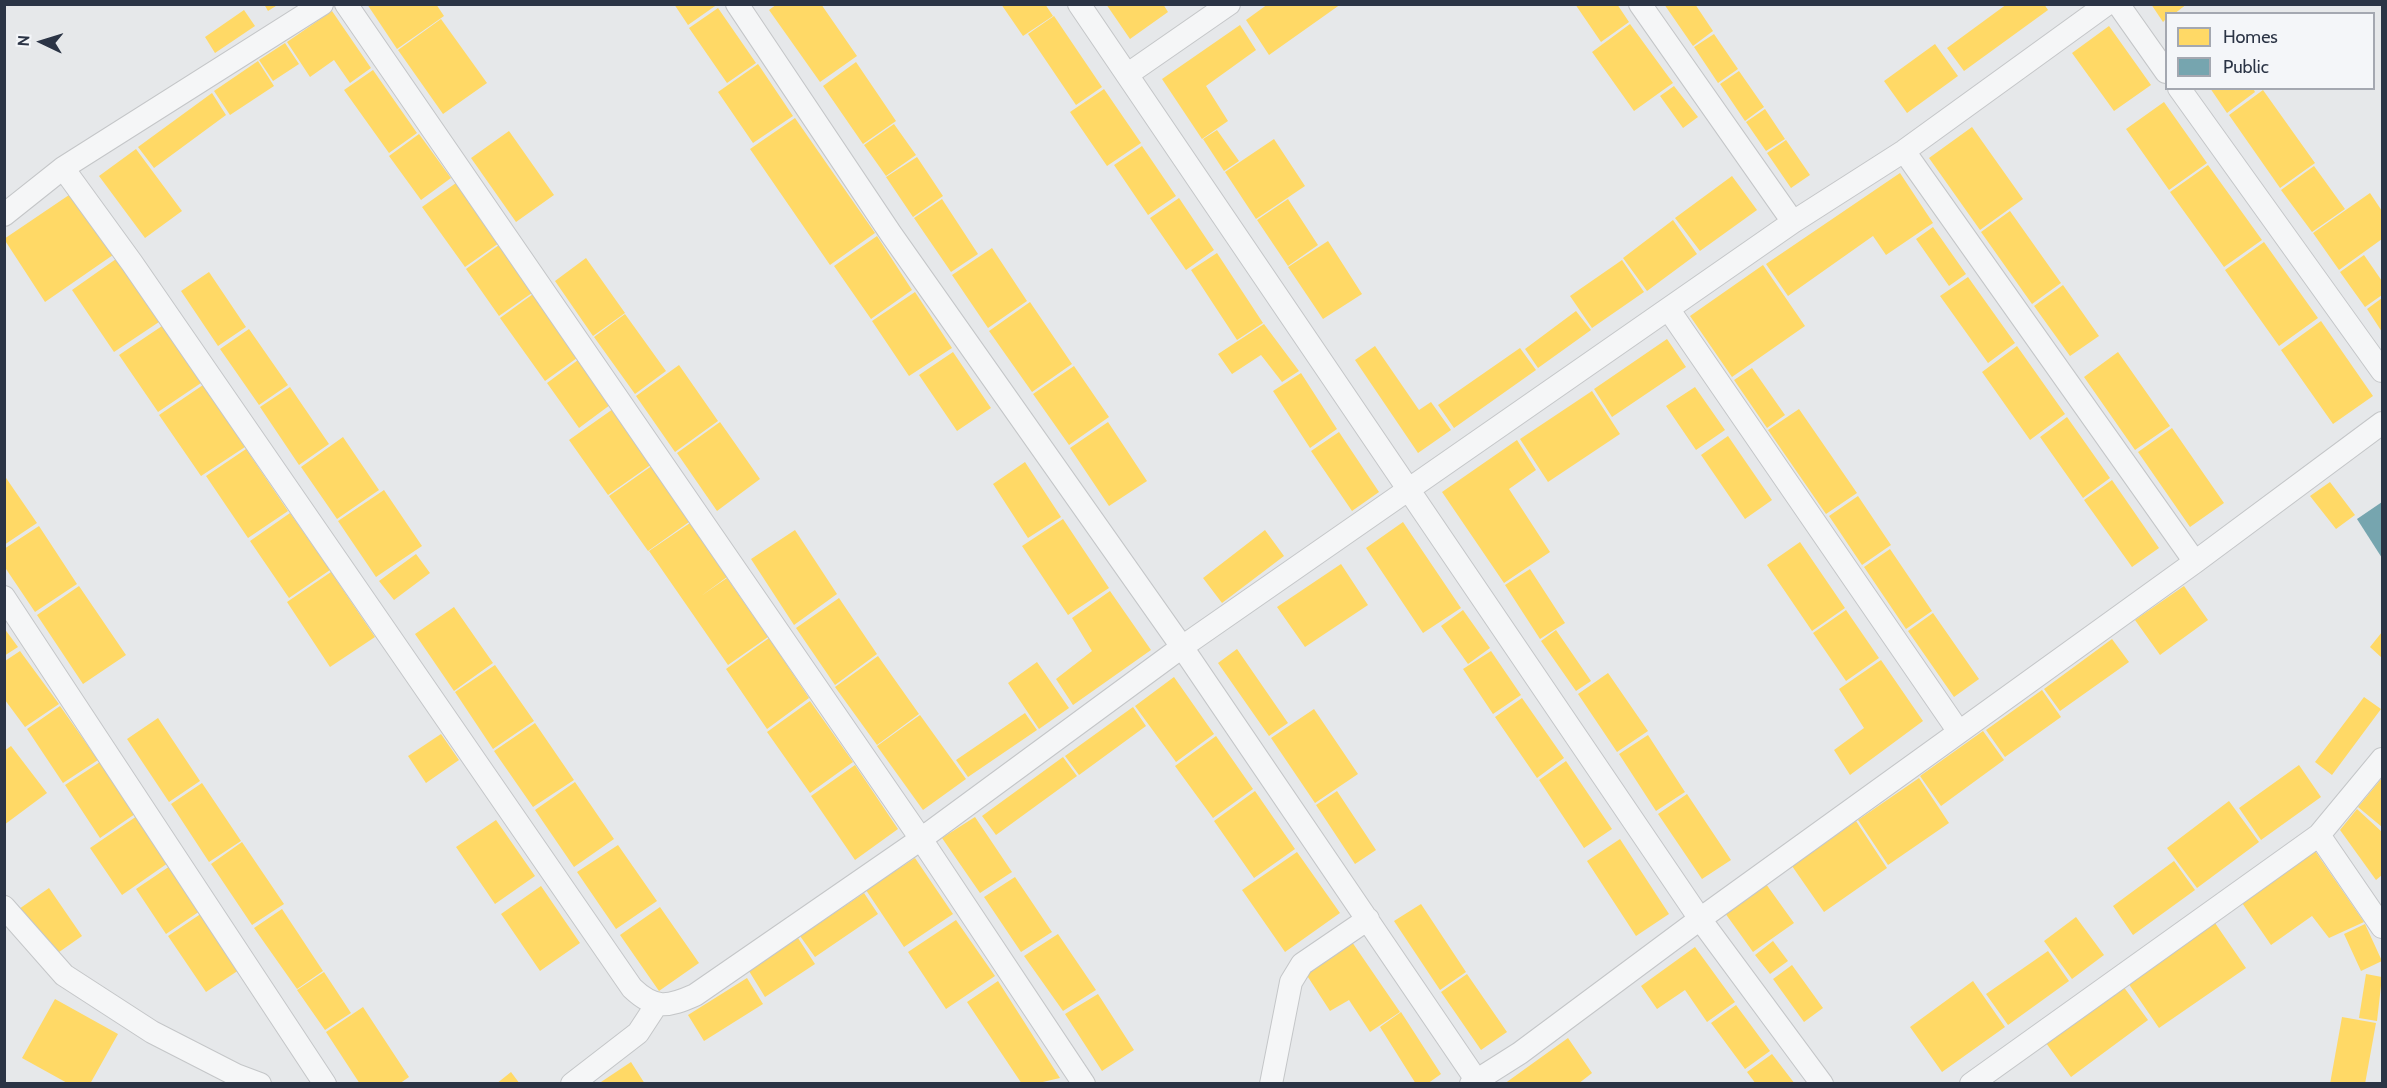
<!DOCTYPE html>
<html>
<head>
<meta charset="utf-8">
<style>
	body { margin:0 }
	#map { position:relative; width:2387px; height:1088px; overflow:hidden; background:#e6e8ea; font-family:Cabin,sans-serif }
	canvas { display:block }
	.frame { position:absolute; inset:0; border:6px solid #2b3445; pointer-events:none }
	.legend { position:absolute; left:2165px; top:12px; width:210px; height:78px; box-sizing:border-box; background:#f4f6f9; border:2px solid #a4a8b1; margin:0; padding:8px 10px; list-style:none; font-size:18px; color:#2b3445 }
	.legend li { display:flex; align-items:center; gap:12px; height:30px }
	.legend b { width:30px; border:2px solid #a4a8b1 }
	.north { position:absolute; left:12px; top:12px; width:60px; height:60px; -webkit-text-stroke:4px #f4f6f9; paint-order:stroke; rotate:274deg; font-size:16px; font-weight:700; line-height:24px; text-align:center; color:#2b3445 }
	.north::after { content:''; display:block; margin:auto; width:21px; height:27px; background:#2b3445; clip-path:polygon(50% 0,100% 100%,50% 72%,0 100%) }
</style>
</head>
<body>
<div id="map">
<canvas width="2387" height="1088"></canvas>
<div class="frame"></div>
<ul class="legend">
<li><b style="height:16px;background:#ffd966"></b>Homes</li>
<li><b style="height:16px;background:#76a5af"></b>Public</li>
</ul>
<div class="north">N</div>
</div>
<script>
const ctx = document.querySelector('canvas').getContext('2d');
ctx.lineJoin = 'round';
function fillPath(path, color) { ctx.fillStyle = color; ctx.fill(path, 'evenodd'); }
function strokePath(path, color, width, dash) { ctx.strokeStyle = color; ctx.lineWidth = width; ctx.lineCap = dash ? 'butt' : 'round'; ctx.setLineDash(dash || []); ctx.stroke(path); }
fillPath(new Path2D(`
	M264,4h15l-11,7z
	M367,4h69l8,12 -47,33z
	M674,4h44l-30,21z
	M777,4h44l36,52 -37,26 -51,-72z
	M1001,4h44l8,12 -30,20z
	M1106,4h57l5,8 -38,27z
	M1268,4h73l-72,51 -23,-35z
	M1575,4h42l12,18 -28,20z
	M1664,4h31l18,27 -20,15z
	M2007,4h37l4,6 -84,61 -17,-23z
	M2151,4h36l-13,10h-8v5l-3,3z
	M718,8l38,55 -29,20 -38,-55z
	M244,10l11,16 -40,27 -10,-16z
	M332,11l39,57 -21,15 -16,-23 -24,17 -23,-35z
	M1054,16l48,71 -26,18 -48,-71z
	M441,19l46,64 -44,31 -45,-64z
	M1630,24l43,59 -39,28 -42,-59z
	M1240,25l16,25 -50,36 22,35 -26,18 -40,-60z
	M2109,26l42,59 -37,26 -42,-58z
	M1714,34l24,35 -20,14 -24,-36z
	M285,43l14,21 -26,17 -14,-21z
	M1935,44l23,32 -51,37 -23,-32z
	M258,61l16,25 -44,29 -16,-24z
	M856,62l40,59 -33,23 -40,-58z
	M758,64l35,52 -40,27 -35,-51z
	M373,70l44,63 -28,20 -45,-63z
	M1739,71l25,36 -19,14 -25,-37z
	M1674,86l24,31 -15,11 -23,-32z
	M2210,88h43l2,4 -28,21z
	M1104,89l37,54 -34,23 -37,-54z
	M2263,90l52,73 -35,25 -51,-73z
	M212,93l14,22 -72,53 -16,-21z
	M2164,102l43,61 -38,27 -43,-61z
	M1765,109l20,30 -19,12 -20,-29z
	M795,118l80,115 -45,32 -80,-116z
	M894,124l22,31 -30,21 -22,-31z
	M1972,127l51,72 -43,31 -51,-72z
	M1217,130l22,31 -15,10 -21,-32z
	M509,131l45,64 -38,27 -45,-64z
	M419,134l32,44 -30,22 -32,-44z
	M1274,139l31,47 -49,33 -31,-47z
	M1786,140l24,35 -19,13 -24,-35z
	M1142,146l34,50 -28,19 -34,-50z
	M136,149l46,62 -37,27 -46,-62z
	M917,157l26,39 -30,21 -27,-40z
	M2208,165l54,75 -38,27 -54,-75z
	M2314,166l31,43 -33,23 -31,-42z
	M1900,173l33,50 -47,32 -13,-19 -85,60 -22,-32z
	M1732,176l25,34 -57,41 -25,-33z
	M456,183l43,60 -34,24 -43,-60z
	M72,193l41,62 -68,47 -41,-63z
	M2370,193l12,18v28l-43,31 -26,-37z
	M1179,198l35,52 -28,20 -36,-52z
	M942,199l36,55 -27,18 -37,-54z
	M1288,199l30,46 -30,21 -31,-46z
	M2010,211l51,72 -29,21 -51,-72z
	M1673,220l24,34 -50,37 -24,-33z
	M1933,227l33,47 -17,12 -33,-47z
	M877,236l35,54 -41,29 -37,-53z
	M1328,241l34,53 -39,25 -35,-52z
	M2264,242l54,76 -39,28 -54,-76z
	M499,245l33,48 -33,23 -33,-47z
	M992,248l35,53 -39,27 -36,-53z
	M1217,253l46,70 -26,17 -46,-70z
	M2364,255l18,26v14l-17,12 -25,-35z
	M586,258l39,55 -32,23 -38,-55z
	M116,259l43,63 -45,30 -42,-62z
	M1622,260l22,32 -52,36 -22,-32z
	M1763,265l42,61 -73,51 -42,-61z
	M209,272l37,55 -28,19 -37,-55z
	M1968,277l47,66 -27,20 -48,-67z
	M2063,285l36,51 -29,20 -36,-50z
	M915,292l37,56 -43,28 -37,-55z
	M533,294l44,64 -32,23 -45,-63z
	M2382,298v34l-15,-23z
	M1030,302l42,62 -40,28 -43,-61z
	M1576,311l15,19 -53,38 -13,-19z
	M625,314l41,57 -31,23 -41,-57z
	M2321,321l52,75 -40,28 -52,-74z
	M1264,324l35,47 -17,11 -21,-27 -29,19 -14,-20z
	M162,326l39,57 -43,29 -39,-57z
	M249,329l39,56 -29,20 -39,-56z
	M1667,339l19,28 -74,50 -18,-28z
	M1375,346l44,64 12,-8 20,28 -33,23 -63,-93z
	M2017,346l48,68 -35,26 -48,-68z
	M1520,348l16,22 -82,58 -16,-23z
	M953,352l38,56 -34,23 -38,-56z
	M2118,352l52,74 -35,24 -51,-73z
	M578,360l32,45 -31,23 -32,-45z
	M679,365l39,56 -43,31 -39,-56z
	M1074,366l35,51 -40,28 -36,-51z
	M1752,368l33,47 -18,13 -33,-48z
	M1301,373l36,56 -27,19 -37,-57z
	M203,385l42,62 -44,29 -42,-61z
	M290,387l39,57 -30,21 -39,-58z
	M1695,387l30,43 -29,20 -30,-44z
	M1592,391l28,43 -72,48 -28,-43z
	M613,409l39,55 -44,31 -39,-55z
	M1799,409l58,84 -31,21 -58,-84z
	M2067,417l43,61 -27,20 -43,-61z
	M720,422l40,57 -43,32 -40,-58z
	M1108,422l39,59 -38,25 -39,-58z
	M2172,428l52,75 -34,24 -52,-75z
	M1339,432l40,60 -27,19 -41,-60z
	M1728,436l44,64 -27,19 -44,-64z
	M343,437l36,53 -42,29 -36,-52z
	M1517,440l19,30 -27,19 41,63 -46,31 -62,-91z
	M246,449l42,62 -40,27 -42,-62z
	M1025,462l36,55 -33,21 -35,-54z
	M653,465l36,57 -41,29 -39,-55z
	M4,475l33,48 -33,22z
	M2112,480l47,68 -27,19 -48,-67z
	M2330,482l25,33 -19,14 -26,-33z
	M384,490l38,56 -46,31 -38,-56z
	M1858,496l33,49 -29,20 -33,-49z
	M290,513l40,57 -41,28 -39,-57z
	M1063,519l46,69 -41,27 -46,-69z
	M1403,522l58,86 -38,25 -57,-85z
	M690,523l37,54 -26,19 26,-18 41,59 -40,28 -79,-114z
	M39,526l38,58 -42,28 -31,-46v-17z
	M795,530l42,64 -43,31 -43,-66z
	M1265,530l19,26 -62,47 -19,-25z
	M1800,542l45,66 -33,23 -45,-66z
	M1890,549l42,62 -26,18 -42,-62z
	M416,554l14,19 -36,27 -15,-19z
	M1341,564l27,41 -63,42 -28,-40z
	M1530,569l35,54 -25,16 -35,-54z
	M331,572l44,65 -45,30 -43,-65z
	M79,586l47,69 -43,29 -46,-69z
	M2184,586l24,34 -48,35 -25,-35z
	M1110,591l41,59 -78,55 -17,-26 36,-28 -20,-33z
	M839,598l38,56 -42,31 -39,-57z
	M454,607l39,56 -39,28 -39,-57z
	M1463,610l27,38 -22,16 -27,-38z
	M1846,610l33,48 -33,23 -33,-48z
	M1933,613l46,66 -25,18 -46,-66z
	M4,628l14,19 -14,9z
	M1556,630l35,51 -15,10 -35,-50z
	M2382,632v26l-12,-11z
	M769,638l40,60 -42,31 -41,-60z
	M2112,639l17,23 -69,49 -16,-22z
	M1237,649l51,74 -19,13 -51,-73z
	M20,651l39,53 -34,23 -20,-27v-39z
	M1491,651l30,44 -28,19 -30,-45z
	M878,656l41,58 -42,31 -42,-58z
	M1881,660l42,61 -73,54 -16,-25 30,-22 -25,-39z
	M1037,662l32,46 -30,21 -31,-46z
	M495,665l39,56 -41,28 -38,-57z
	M1608,673l40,58 -31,21 -39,-58z
	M1174,677l40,57 -38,28 -41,-56z
	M2042,690l19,27 -56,40 -19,-27z
	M2364,697l17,12 -49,66 -17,-13z
	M1522,698l42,60 -27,20 -42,-61z
	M810,701l43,61 -43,31 -43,-61z
	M60,706l38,54 -35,23 -36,-54z
	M1133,707l13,19 -67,49 -14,-19z
	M1314,709l44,65 -43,29 -44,-65z
	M1025,713l12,17 -69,47 -12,-17z
	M920,715l46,64 -43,31 -46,-64z
	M158,718l42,63 -31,21 -42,-63z
	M535,723l39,57 -41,27 -39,-56z
	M1983,731l21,29 -63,46 -21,-30z
	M441,734l18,26 -33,23 -18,-27z
	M1648,735l37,57 -29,19 -37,-57z
	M1216,736l37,53 -40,29 -38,-52z
	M11,746l36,47 -43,32v-74z
	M1063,757l14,19 -81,59 -14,-19z
	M1566,761l46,68 -28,19 -45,-68z
	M100,762l35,52 -35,24 -35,-53z
	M855,765l43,64 -43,31 -44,-64z
	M2299,765l22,32 -60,43 -22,-32z
	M1919,778l30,45 -61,42 -30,-45z
	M2382,778v49l-24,-20z
	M575,782l39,57 -40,28 -39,-57z
	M202,783l39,58 -32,21 -38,-58z
	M1255,791l40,58 -41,29 -40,-57z
	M1337,791l39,59 -21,14 -39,-59z
	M1687,794l44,66 -29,19 -44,-65z
	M2229,801l30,41 -62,46 -30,-40z
	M2357,809l25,23v43l-6,5 -36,-50z
	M137,816l31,47 -46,32 -32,-47z
	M975,817l37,55 -32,21 -38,-55z
	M496,820l39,56 -40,28 -39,-57z
	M1856,821l31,47 -63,44 -32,-46z
	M1620,839l49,75 -33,22 -49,-75z
	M242,842l42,62 -32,21 -41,-61z
	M618,845l39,56 -41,28 -39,-57z
	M2313,848l51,74 -35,16 -17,-22 -41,29 -31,-45z
	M1297,852l43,61 -55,39 -43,-62z
	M915,858l38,56 -49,33 -38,-57z
	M2174,861l21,29 -62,45 -20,-29z
	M170,866l30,45 -34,23 -30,-45z
	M1015,877l37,55 -31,20 -37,-55z
	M1766,884l28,39 -41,29 -28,-39z
	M541,886l39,57 -40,28 -39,-57z
	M49,888l33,48 -30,21 -33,-48z
	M864,893l14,21 -63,43 -15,-21z
	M1421,904l45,68 -26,18 -46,-69z
	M660,907l39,56 -40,28 -39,-56z
	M282,909l41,62 -26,18 -43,-61z
	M202,913l37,57 -33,22 -38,-56z
	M2076,917l28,38 -32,24 -28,-38z
	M956,920l39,56 -49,33 -38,-57z
	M2215,923l31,45 -87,60 -31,-45z
	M2365,924l17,37 -21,10 -17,-37z
	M1058,934l38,56 -33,21 -39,-55z
	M798,938l17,26 -50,33 -16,-26z
	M1773,941l15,20 -18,13 -15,-19z
	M1352,942l48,70 -30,20 -21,-32 -19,11 -24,-37z
	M1695,947l40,55 -28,20 -22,-32 -28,19 -16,-23z
	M2048,951l21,30 -61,44 -22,-31z
	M1792,965l31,43 -19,14 -31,-43z
	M324,972l27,41 -26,17 -28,-40z
	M1467,974l40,58 -26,18 -40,-58z
	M2366,974l16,3 -5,44 -18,-3z
	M747,978l16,26 -59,37 -16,-26z
	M998,981l62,97 -26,6h-12l-55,-82z
	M1973,981l32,46 -63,45 -32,-45z
	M2123,986l25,34 -77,57 -25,-34z
	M1098,994l36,56 -32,21 -37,-57z
	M55,999l63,35 -28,50h-21l-47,-26z
	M1736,1005l34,46 -25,18 -34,-46z
	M363,1007l46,70 -10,7h-39l-34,-52z
	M1401,1012l40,62 -14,10h-11l-36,-57z
	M2342,1017l34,6 -11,61h-35z
	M1568,1038l24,35 -14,11h-74z
	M1772,1054l23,30h-39l-9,-12z
	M631,1062l14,22h-47z
	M511,1072l9,12h-24z`), '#ffd966');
fillPath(new Path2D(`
	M2382,502v56l-25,-39z`), '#76a5af');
const minor = new Path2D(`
	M322,4l-259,164 69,95 500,725c23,22 36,19 63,7l226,-156 261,-192 611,-425 111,-71 203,-147
	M346,4l575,835 163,245
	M737,4l154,230 291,413 297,437
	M1079,4l621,915 122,165
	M1640,4l153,218
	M2118,4l48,68
	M1128,74l101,-70
	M2179,88l203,283
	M1904,151l291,411
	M4,215l59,-47
	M1669,310l290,422
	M4,597l321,487
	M2319,835l63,92
	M4,907l60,68 88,57 84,43 24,9
	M572,1084l66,-51 19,-29
	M1271,1084l20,-102 11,-18 66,-45
	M1471,1084l49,-31 180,-134 495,-357 187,-139
	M1971,1084l348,-249 63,-76`);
strokePath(minor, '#c4c6c8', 24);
strokePath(minor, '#f5f6f7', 22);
</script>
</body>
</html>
